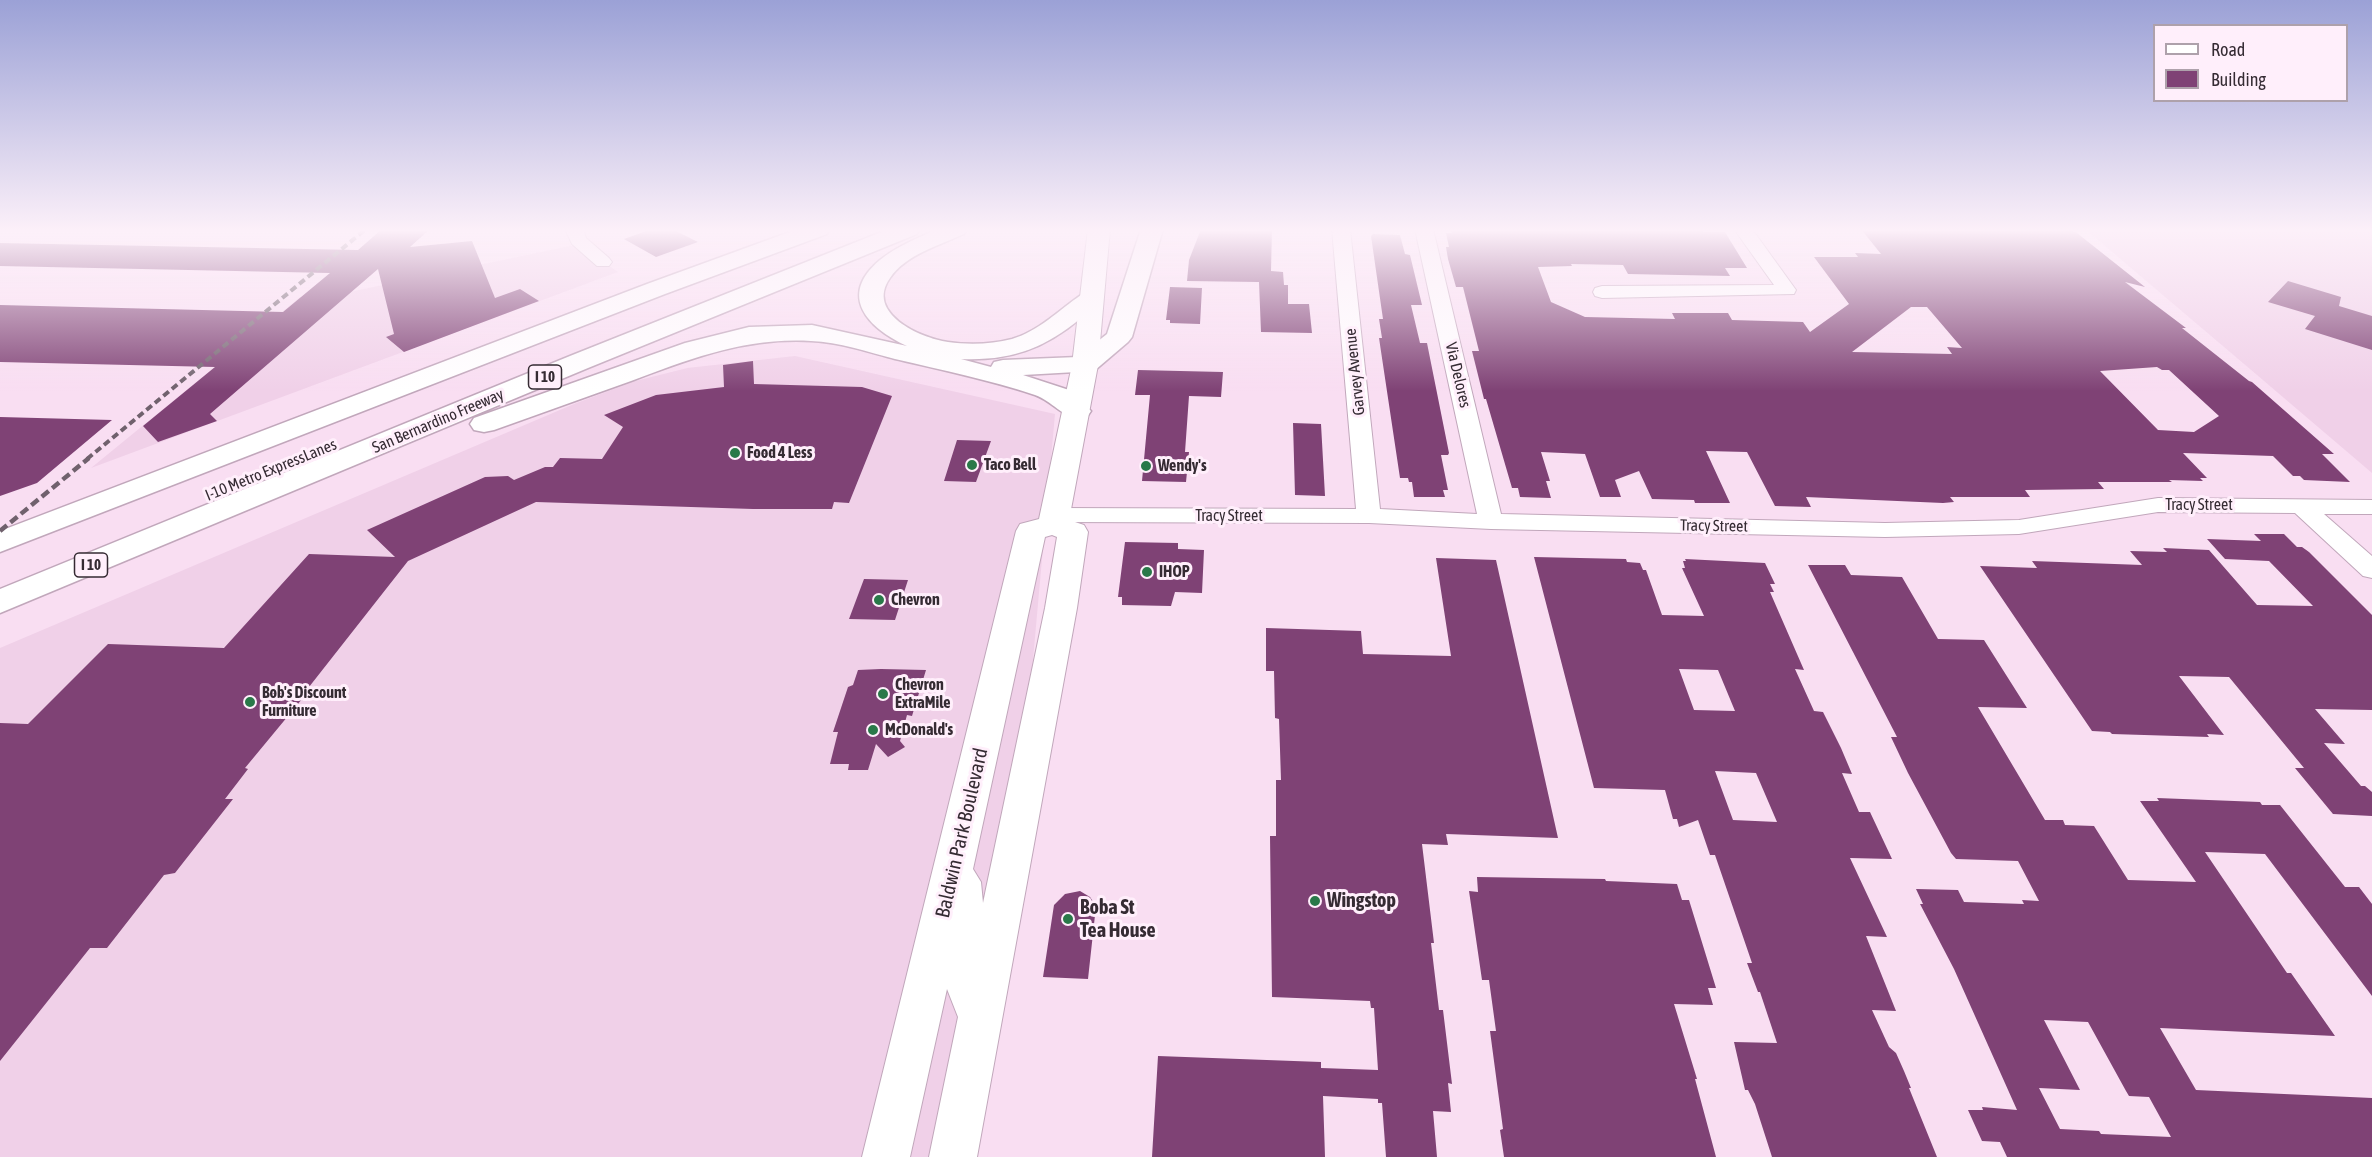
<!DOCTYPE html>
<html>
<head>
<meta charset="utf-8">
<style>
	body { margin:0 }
	#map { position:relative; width:2372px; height:1157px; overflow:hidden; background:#f9def2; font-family:"Asap Condensed",sans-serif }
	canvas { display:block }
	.legend { position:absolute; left:2153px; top:24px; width:195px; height:78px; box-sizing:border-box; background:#ffeffb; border:2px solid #aea1ab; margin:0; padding:8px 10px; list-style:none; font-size:18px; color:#352b33 }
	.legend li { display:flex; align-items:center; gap:12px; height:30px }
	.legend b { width:30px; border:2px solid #aea1ab }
</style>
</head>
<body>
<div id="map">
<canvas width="2372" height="1157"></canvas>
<ul class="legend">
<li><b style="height:8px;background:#fff"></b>Road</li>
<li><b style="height:16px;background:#7f4275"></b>Building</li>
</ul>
</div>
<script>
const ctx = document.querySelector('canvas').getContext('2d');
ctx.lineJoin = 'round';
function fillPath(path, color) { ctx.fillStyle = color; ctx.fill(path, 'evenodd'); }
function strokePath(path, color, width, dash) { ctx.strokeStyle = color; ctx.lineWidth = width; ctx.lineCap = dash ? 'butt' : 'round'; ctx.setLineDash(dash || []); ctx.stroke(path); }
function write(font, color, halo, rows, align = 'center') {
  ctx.font = font + ' "Asap Condensed",sans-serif'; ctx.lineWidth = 6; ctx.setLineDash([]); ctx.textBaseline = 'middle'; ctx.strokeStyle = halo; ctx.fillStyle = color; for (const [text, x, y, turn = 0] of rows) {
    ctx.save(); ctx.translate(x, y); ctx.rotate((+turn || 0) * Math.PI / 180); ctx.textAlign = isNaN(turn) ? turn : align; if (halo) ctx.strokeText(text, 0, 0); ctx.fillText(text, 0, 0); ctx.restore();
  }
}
fillPath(new Path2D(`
	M2085,229h287v244l-115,-98z
	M579,244l39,28 -527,196 209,-171 30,-1z
	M795,356l260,58 -37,413 -65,330h-953v-509l574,-244 61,-23 52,-13z`), '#f0d0e8');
fillPath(new Path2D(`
	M382,229h48l-20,18 62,-6 23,57 25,-9 19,12 -135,51 -18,-15 8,-3 -16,-65 -168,145 7,7 -59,21 -15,-16 72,-59 -215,-5v-57l283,7 47,-39 -330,-7v-23l358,7z
	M652,229h20l26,13 -42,15 -32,-18z
	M1201,229h71l-1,42 12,1 1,13h4v19h21l3,29 -51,-1 -2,-50 -72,-1 2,-21z
	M1450,229l209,2 -1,-2h43l2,3h22l22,36h-22l5,8 -102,-2 -5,-9 -52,-1 1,2 -34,1 13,35 34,15 90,2 -3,-6h56l4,7 71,2 7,10 39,-28 -35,-47h44l-3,-4 26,1 -20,-25h206l10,4 68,54 -20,-5 61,46h-4l67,53 3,1 82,72h-12l28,28 -46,-2 -4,-4h-7l-20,-20 -90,-3 24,25h-7l3,3 -34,-1 3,2h-74l6,7 -79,1 5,7h-80l4,5 -11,1 -137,-6 5,10 -36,-1 -28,-54 -41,-1 24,52h-35l-1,-3 -42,-1 -13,-28 -24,9 6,17h-21l-15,-43 -44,-2 9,29h-4l5,17 -31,-1 -2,-9h-6l-26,-89h-2l-12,-48h7l-16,-64h-7l-8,-28 -2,-12h3l-3,-14h6zM1911,307h16l35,41 -15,-1 5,7 -100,-2zM2157,367l5,3h7l50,46 -25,16 -36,-2 -58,-59z
	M1373,234l27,1 5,19 5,1 12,50h-11l9,38h7l22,110 -1,2h-7l7,35h-5l2,7h-31l-2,-15h-3l-1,-4h-8l-21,-140h3l-3,-19h4l-12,-83z
	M2288,281l53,16 -2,9 33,10v34l-67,-21 10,-13 -47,-14z
	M1170,287l32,1 -2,36 -30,-1v-3h-4z
	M753,361l1,23 108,3 30,9 -43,107 -15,-1 -2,7h-79l-217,-7 -128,59 -99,126h3l-67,81 3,1 -23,30h8l-58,74 -11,2 -57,73h-17l-90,113v-338l28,1 80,-80 116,4 85,-94 86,3 -28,-27 118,-53 23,-1 6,4 31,-13h8l7,-9 42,1 21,-32 -19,-12 52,-20 68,-8 -1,-22z
	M1138,370l85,2 -2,25 -32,-1 -4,56h4l-3,30 -44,-1 8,-86h-15z
	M0,417l112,3 -75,63 -37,13z
	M1293,423l28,1 4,72 -30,-1z
	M957,440l34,1 -15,41 -32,-1z
	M2254,534h30l13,13h5l7,5 63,63v95l-57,-1 30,35 -21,-1 37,43h4l7,6v24l-39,-2 -38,-46h9l-75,-91 -50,-1 45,59 -17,-1 2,3 -97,-3 -2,-2 -18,-1 -112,-165 57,2 -5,-7 110,4 -12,-14 37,1 -4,-4 46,2 48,55 56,1 -44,-45 -44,-2 -18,-20 54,2z
	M1125,542l53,1v6l26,1 -2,43 -27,-1 -4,14 -49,-1v-8h-4z
	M1534,557l92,2 1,3 13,1 3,7h3l16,45 42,1 -22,-48h3l-2,-7h3l-1,-2 80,4 10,21h-5l4,8h-4l34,78 -9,-1 19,42 9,1 18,36 11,26 -10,-1 17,39h11l22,47 -42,-1 37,79 -21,-1 30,75 -24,-1 17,37 7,6 8,18 7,17h-2l28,69h-165l-17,-53 -7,-14h-3l-11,-48 43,1 -17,-51h-2l-11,-29h5l-37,-108h-5l-12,-35 -19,7 -2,-8h-4l-8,-29 -71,-2zM1679,669l39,1 17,41 -41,-1zM1715,771l41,2 21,49 -44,-2z
	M1436,558l60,2 62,278 -112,-4 2,11 -26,-1 12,99h-3l8,67h4l9,74 -4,-1 3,29 -18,-1 4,46h-51l-4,-54h-4v-4l-55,-3 2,61h-173l6,-101 163,6v6l57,2 -4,-62h-3l-1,-7 -98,-4 -2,-161h6v-56h5l-2,-61 -4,-1 -1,-47h-8v-43l95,3 2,23 88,2z
	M1808,565h37l6,10 51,2 36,62 46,1 43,68 -49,-1 67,113h18l2,5 29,1 34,54 68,2 -56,-81h19l-2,-3 103,4 2,3h18l65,82h14l13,17v92l-107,-142 -60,-2 82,121h4l44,63 -175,-8 36,62 176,8v59h-365l-7,-15 -18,-1 -14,-31h15l-1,-3 35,3 -63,-141 -34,-65h3l-7,-15 42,1 6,12 60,2 -2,-4 17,1 -21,-40 -62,-2 -5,-6 -43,-80 -17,-36h6zM2044,1020l44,2 38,69 3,5 20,1 22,40 -70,-3 -2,-3 -39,-2 -21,-41 41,2z
	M864,579l44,1 -13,40 -46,-1z
	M881,669l45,1 -14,46 -5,-1 -7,26 5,6 -17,10 -12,-13 -8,26h-20l1,-6h-19l8,-32h-5l15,-45 5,-2 5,-15z
	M1477,877l128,2 1,2 71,3 5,16h7l27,88h-8l5,17 -39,-1 23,75h-2l21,78h-212l-4,-27 3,-1 -13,-98h6l-7,-51h-7l-13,-89 9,1z
	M1080,891l10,6 6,9 -8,73 -45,-2 11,-72 11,-11z`), '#7f4275');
const minor = new Path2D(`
	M565,229h18l3,9 23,20 3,4 -3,4h-12l-25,-22z
	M1332,229h18l30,280 97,5 -62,-285h18l68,285 384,9 134,-3 139,-22 214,2v14h-48l48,42v22l-9,-2 -68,-63 -137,-1 -139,22 -134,3 -394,-8 -122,-6 -314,-1 -8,-2 -4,-5 4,-5 8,-2 301,1z
	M1734,229h18l44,61 -2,4 -192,4 -7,-2 -2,-4 2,-4 7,-2 172,-1z`);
const major = new Path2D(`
	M1088,229h22l-12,136 -29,155 15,5 4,7 -11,76 -100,549h-48l29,-140 -11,-28 -37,168h-48l154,-626 4,-7 19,-5 33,-154zM1052,535l5,2 -12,71 -62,295 -2,-21 -8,-13 72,-332z`);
const highway = new Path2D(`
	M798,229h32l-3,5 -162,60 -665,258v-21l647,-247z
	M889,229h31l-3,5 -329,134 -588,245v-24l570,-233z
	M938,229h29l-3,5c-24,11 -59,21 -74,44 -25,35 30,60 58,64 21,3 45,2 64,-3 27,-8 47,-29 69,-44l9,-2 9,2 3,5c-5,8 -13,12 -21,18 -37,31 -71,43 -120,41l30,8 3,-5 9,-2 75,-3 29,-23 34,-105h22l-31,108 -4,5 -34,29 -71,4 46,15 22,21 -4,6c-23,5 -32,-15 -52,-22 -45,-15 -93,-25 -140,-36 -27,-7 -56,-17 -84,-18 -65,-4 -121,18 -180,40 -46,16 -91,33 -137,49l-10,2 -10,-2 -4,-6 4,-6 211,-75 64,-16 63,-2 95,21c-39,-18 -70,-50 -27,-86 17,-14 38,-22 58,-31z`);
strokePath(minor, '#c1a7bb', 2);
strokePath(major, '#c1a7bb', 2);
strokePath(highway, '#c1a7bb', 3);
fillPath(minor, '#fff');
fillPath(major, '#fff');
fillPath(highway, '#fff');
strokePath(new Path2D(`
	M87,459l279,-230`), '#70616d', 4, [7, 4]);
strokePath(new Path2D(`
	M0,531l89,-73`), '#70616d', 4.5, [9, 4.5]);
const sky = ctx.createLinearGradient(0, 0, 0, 391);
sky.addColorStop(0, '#9ba1d6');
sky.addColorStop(0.59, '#fcf0f9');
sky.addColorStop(1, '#fcf0f900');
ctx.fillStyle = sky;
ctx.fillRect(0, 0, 2372, 391);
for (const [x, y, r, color] of [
	[735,453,6,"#297949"],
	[972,465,6,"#297949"],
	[1146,466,6,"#297949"],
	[1147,572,6,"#297949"],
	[879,600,6,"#297949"],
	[883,694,6,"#297949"],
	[250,702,6,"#297949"],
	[873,730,6,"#297949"],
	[1315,901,6,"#297949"],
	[1068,919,6,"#297949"]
]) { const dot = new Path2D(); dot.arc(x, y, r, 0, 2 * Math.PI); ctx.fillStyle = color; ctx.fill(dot); strokePath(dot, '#ffeffb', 2); }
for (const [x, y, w] of [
	[545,377,33],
	[91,565,33]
]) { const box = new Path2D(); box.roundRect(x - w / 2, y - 12, w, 24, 4.5); ctx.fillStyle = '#ffeffb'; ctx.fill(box); strokePath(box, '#352b33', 1.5); }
write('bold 15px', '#352b33', null, [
	["I 10",545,377],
	["I 10",91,565]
]);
write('16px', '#352b33', '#ffeffb', [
	["Garvey Avenue",1355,372,-96],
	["Via Delores",1458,375,77],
	["San Bernardino Freeway",438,421,-23],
	["I-10 Metro ExpressLanes",271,470,-22],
	["Tracy Street",2199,505],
	["Tracy Street",1229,516],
	["Tracy Street",1714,526,1]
]);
write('bold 16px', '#352b33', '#ffeffb', [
	["Food 4 Less",747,453],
	["Taco Bell",984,465],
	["Wendy's",1158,466],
	["IHOP",1159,572],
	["Chevron",891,600],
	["Chevron",895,685],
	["ExtraMile",895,703],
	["Bob's Discount",262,693],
	["Furniture",262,711],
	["McDonald's",885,730]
], 'left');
write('20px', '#352b33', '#ffeffb', [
	["Baldwin Park Boulevard",962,833,-77]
]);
write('bold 20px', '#352b33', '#ffeffb', [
	["Wingstop",1327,901],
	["Boba St",1080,908],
	["Tea House",1080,931]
], 'left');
</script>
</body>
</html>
